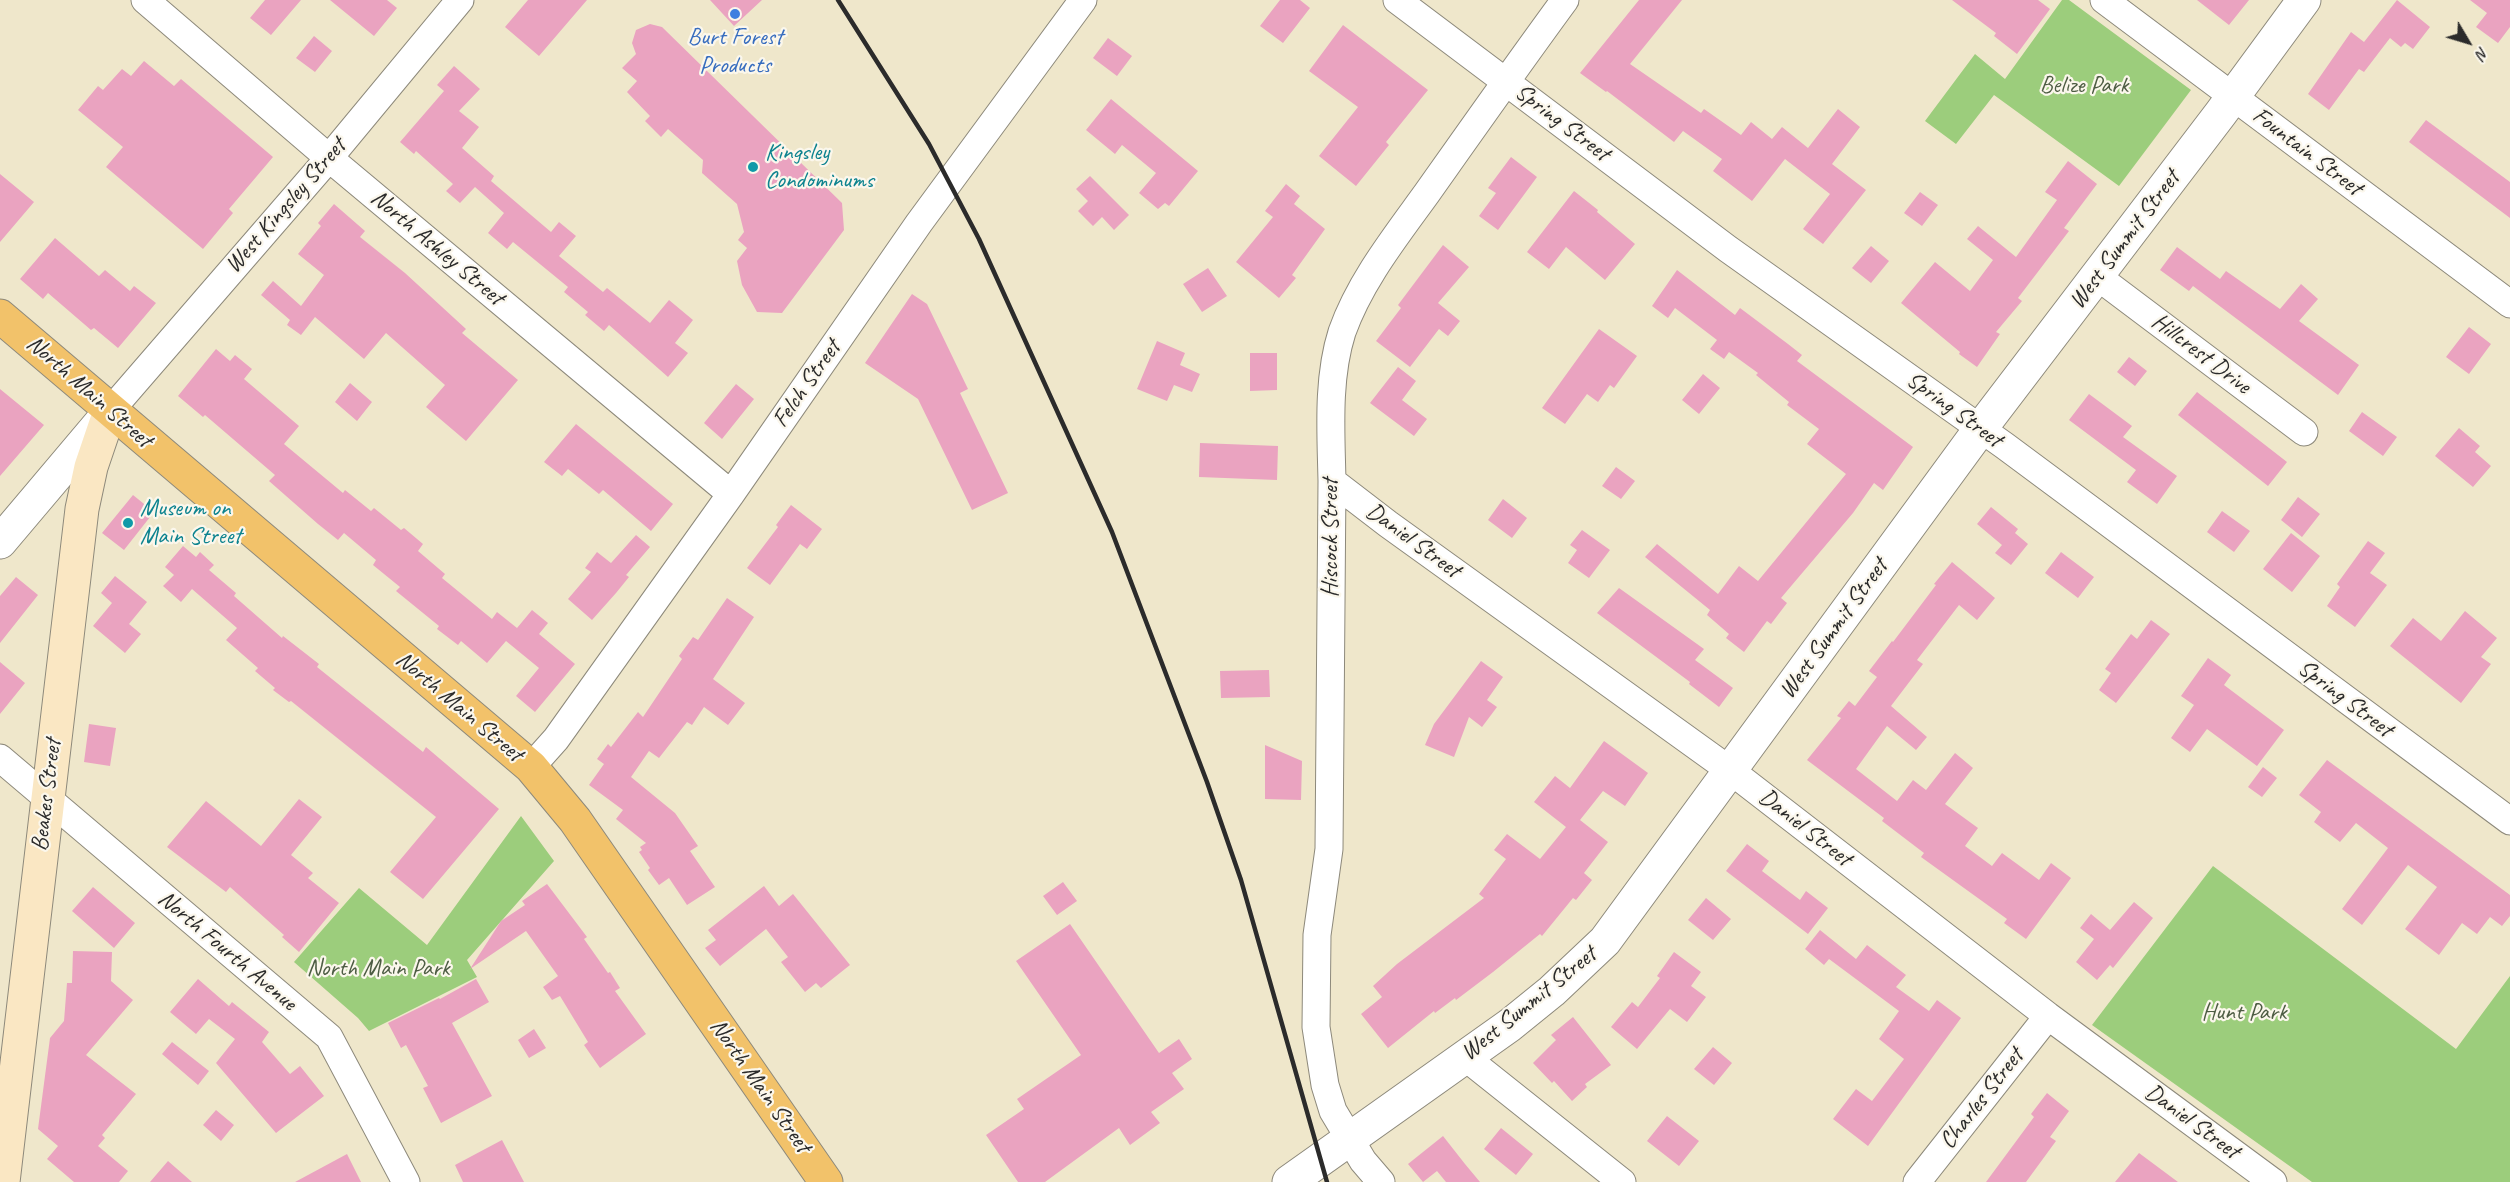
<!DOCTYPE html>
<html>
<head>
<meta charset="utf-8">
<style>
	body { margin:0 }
	#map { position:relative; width:2510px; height:1182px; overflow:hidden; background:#efe7cb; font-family:Caveat,sans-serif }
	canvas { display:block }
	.north { position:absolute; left:2438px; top:12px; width:60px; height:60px; -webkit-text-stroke:4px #fbf7ec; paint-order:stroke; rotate:128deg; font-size:16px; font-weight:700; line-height:24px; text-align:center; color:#2b2b2b }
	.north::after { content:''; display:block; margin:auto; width:21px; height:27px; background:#2b2b2b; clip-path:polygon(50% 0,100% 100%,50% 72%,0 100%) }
</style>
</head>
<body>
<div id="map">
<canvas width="2510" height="1182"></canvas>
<div class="north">N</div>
</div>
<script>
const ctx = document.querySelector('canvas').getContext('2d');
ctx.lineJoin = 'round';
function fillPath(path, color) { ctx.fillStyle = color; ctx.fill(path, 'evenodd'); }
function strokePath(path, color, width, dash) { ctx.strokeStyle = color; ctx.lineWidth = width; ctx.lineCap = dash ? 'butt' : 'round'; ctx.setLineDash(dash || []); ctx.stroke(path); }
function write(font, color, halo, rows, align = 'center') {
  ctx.font = font + ' Caveat,sans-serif'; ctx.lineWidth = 4.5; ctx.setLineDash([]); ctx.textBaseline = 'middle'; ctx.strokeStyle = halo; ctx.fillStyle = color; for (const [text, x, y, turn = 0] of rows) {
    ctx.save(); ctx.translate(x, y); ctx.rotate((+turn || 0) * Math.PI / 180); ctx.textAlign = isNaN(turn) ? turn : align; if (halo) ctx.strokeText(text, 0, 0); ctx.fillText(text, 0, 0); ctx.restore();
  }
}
fillPath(new Path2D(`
	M2062,0h7l122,90 -72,96 -125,-91 -38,49 -31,-23 50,-67 30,25z
	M521,816l33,45 -87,99 10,17 -108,54 -11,-13 -64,-56 65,-74 68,57z
	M2213,866l243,183 54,-73v206h-198l-220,-157z`), '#9ccd7c');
fillPath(new Path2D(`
	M265,0h36l-30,35 -21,-17z
	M330,0h57l10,8 -23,28z
	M528,0h59l-48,56 -34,-29z
	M710,0h52l-28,26z
	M1280,0h20l10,8 -27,35 -23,-17z
	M1639,0h43l-52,64 71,49 3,-4 37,26 10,-13 21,17 10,-12 26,21 30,-39 22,18 -28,37 34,26 -43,54 -20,-15 27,-35 -45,-35 -33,42 -39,-30 9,-12 -39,-28 -9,11 -67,-51 -1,1 -26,-19z
	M1952,0h86l12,9 -33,45 -23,-18 2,-3z
	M2197,0h52l-20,25z
	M2397,0l33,27 -17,22 -8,-6 -4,4 -11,-9 -26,34 -5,-3 -30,41 -21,-16 43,-62 13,10z
	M2470,0h40v27l-12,16 -22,-16 11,-14z
	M650,24l12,3 180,176 2,27 -62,83 -25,-1 -15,-27 -5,-24 10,-13 -9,-8 6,-8 -7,-28 -35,-31 1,-13 -35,-31 -7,8 -16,-16 5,-5 -23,-24 10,-11 -15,-13 14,-14 -4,-11 4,-13z
	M1343,25l85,65 -42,52 3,3 -33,41 -37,-30 39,-49 -49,-36z
	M314,36l18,15 -17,21 -19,-14z
	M1108,38l24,18 -15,20 -24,-18z
	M144,61l30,25 7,-7 92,78 -44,52 4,4 -30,36 -97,-82 17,-20 -45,-37 20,-24 5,4 19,-21 9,7z
	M454,66l26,23 -21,22 20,16 -17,21 32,28 -3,5 60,51 8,-10 17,14 -17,20 44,36 4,-4 43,35 19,-23 24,20 -18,23 13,10 -20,24 -59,-52 -5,6 -19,-16 3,-3 -24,-20 4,-5 -55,-45 -6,7 -19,-16 16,-20 -29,-26 -15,16 -14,-12 7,-7 -37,-33 -2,3 -14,-12 44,-51 -7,-6z
	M1111,99l87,72 -29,35 -4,-3 -7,6 -19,-16 17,-20 -34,-28 -7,9 -29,-24z
	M2426,120l84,62v36l-101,-76z
	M1511,157l26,20 -39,53 -19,-14 17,-23 -8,-5z
	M2068,161l29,23 -33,44 5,3 -51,67 4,3 -26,31 4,2 -23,33 -18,-13 1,-2 -59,-49 34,-41 35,29 23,-31 -26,-21 11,-13 38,31 41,-57 -12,-8z
	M0,174l34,28 -34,40z
	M1090,176l39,39 -15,15 -12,-13 -9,9 -15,-15 10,-10 -12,-12z
	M1286,184l14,12 -6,8 31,25 -33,46 4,3 -17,20 -43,-36 37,-45 -8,-6z
	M1574,191l24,19 -1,2 38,32 -30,36 -39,-33 -17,22 -22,-17z
	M1920,192l18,13 -16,21 -18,-13z
	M334,204l31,27 -5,6 45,36 61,56 -4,4 56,47 -52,61 -40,-34 19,-22 -59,-52 -22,26 -49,-42 -14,18 -14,-10 3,-5 -29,-25 12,-14 28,25 23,-31 -26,-21 23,-28 -3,-3z
	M55,238l44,38 6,-6 25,21 4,-5 22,17 -38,45 -24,-20 -3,2 -43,-37 -5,6 -23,-20z
	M1443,245l26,22 -31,36 22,18 -12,15 -9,-7 -29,38 -34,-26 25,-33 -3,-3z
	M1871,246l18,15 -18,22 -19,-15z
	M2177,247l43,32 6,-8 54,38 21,-25 17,15 -19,22 60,44 -21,30 -145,-109 -4,5 -29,-21z
	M1208,268l19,28 -25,16 -19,-28z
	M1677,270l58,45 5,-7 48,36 14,11 -5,6 116,86 -30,43 -9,-7 -21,30 -72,85 6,5 -16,21 -4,-3 -23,31 -18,-14 3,-4 -22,-19 3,-5 -65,-53 12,-13 61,50 21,-28 19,15 88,-107 -39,-30 12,-15 -32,-24 2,-3 -33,-27 2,-2 -29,-21 -5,7 -14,-10 7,-9 -42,-32 -7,10 -16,-12z
	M912,294l15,10 41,85 -8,4 48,100 -36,17 -54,-111 -53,-36z
	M2469,327l22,17 -22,30 -23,-17z
	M1599,329l38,27 -23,32 -4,-3 -12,17 -11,-8 -22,30 -23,-16z
	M1157,341l28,12 -5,12 20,9 -8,18 -18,-7 -7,16 -30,-12z
	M216,349l14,12 5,-6 17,14 -8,10 55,47 -15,18 59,49 2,-3 26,21 3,-3 27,22 3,-2 19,16 -5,7 27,23 -3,4 50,41 5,-7 20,16 15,-18 16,13 -9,11 36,30 -40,48 -19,-16 23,-28 -33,-27 -19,22 -26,-22 -3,4 -21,-16 2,-3 -43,-35 4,-4 -27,-22 3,-5 -32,-27 -6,7 -20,-16 -49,-43 6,-6 -70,-60 -2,2 -25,-21z
	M1250,353h27v37l-27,1z
	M2129,357l18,14 -12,15 -18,-14z
	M1398,367l18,14 -14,19 25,19 -13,17 -44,-33z
	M1703,374l17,14 -21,26 -17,-14z
	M350,383l22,19 -15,19 -22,-19z
	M736,384l18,15 -32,40 -18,-16z
	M0,389l44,36 -44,51z
	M2197,392l90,70 -19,24 -90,-71z
	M2089,394l43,32 -9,11 54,39 -20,28 -30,-22 9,-12 -67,-50z
	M2362,412l35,25 -14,19 -34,-25z
	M576,424l97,80 -22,27 -48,-41 -4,4 -31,-25 -6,7 -18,-14z
	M2459,428l21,18 -5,6 16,14 -18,21 -38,-31z
	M1200,443l78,3 -1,34 -78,-3z
	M1616,467l19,14 -14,18 -19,-13z
	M133,495l21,17 -30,38 -22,-17z
	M2298,497l22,17 -18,23 -21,-17z
	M1503,499l24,19 -15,20 -24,-18z
	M791,505l31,24 -15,20 -7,-5 -30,41 -23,-17 31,-41 -2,-2z
	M1991,507l27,22 -3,4 13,11 -17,21 -16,-12 7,-8 -25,-21z
	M2222,511l28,20 -16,21 -27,-20z
	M1582,530l28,20 -21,28 -21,-15 9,-13 -7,-5z
	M2291,533l29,23 -28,36 -29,-23z
	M636,535l14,12 -24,28 3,2 -13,16 -24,27 -24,-21 23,-27 -6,-4 12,-16 14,11z
	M2368,541l17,12 -15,20 17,12 -32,42 -28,-21 13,-19 -3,-3z
	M183,546l13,11 4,-5 14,13 -5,5 27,23 -2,3 48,42 1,-2 36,28 -2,3 106,85 3,-5 73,62 -76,90 -33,-27 46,-55 -145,-116 -2,1 -16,-12 2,-2 -20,-17 3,-3 -32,-28 11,-12 -45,-39 -11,13 -18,-16 11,-11 -9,-8z
	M2061,552l33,25 -16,21 -33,-25z
	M1952,562l43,36 -18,22 -18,-15 -42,55 6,4 -32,42 36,31 -11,13 -29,-24 -31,43 41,32 16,-21 13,10 29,-37 18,15 -28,36 33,24 -13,18 27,20 10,-13 37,27 12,-17 20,15 -45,61 -22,-16 3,-4 -86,-62 3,-4 -42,-32 2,-3 -77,-58 34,-42 -4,-2 12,-15 6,5 22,-29 -8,-6 23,-30 1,1 43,-57 -2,-1z
	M115,576l32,26 -18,22 12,10 -16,19 -32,-27 19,-23 -11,-10z
	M16,577l22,18 -38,48v-47z
	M1619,588l85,61 -9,11 38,28 -14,19 -30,-23 1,-2 -93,-69z
	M727,598l27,19 -41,62 32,24 -17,22 -24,-18 -12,18 -5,-3 -28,36 -10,-7 -18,26 44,36 23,33 -8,5 25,36 -28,18 -18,-27 -10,7 -11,-15 2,-2 -11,-16 3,-2 -2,-3 6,-4 -30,-24 7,-9 -34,-25 15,-21 -7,-5 11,-15 3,3 27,-35 5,5 39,-58 -3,-3 14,-19 5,3z
	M2465,611l32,27 -16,19 10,7 -30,39 -71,-57 23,-28 28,23z
	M2151,620l19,14 -54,69 -17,-13 12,-17 -6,-4 26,-35 6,5z
	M2208,658l23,17 -7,10 60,45 -27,36 -50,-37 -17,23 -19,-14 23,-33 -13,-9z
	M1481,661l22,16 -16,23 10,7 -15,20 -13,-10 -15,40 -29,-12 9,-21z
	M0,662l25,21 -25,31z
	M1269,670l1,27 -49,1 -1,-27z
	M89,724l27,4 -6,38 -26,-4z
	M1604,741l44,32 -23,33 -22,-15 -23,29 28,22 -24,31 8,7 -16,20 -3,-2 -31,38 -2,-2 -47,38 -37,28 -1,-2 -20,15 -1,-2 -46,37 -27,-34 21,-17 -9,-11 24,-22 87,-66 -5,-4 27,-35 -12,-9 13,-16 33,25 26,-32 -32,-25 21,-26 15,12z
	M1265,745l37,16 -1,39 -36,-1z
	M2327,760l183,135v21l-8,10 -12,-9 -13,17 -15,-11 -23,32 -34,-26 32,-42 -29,-22 -46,60 -20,-16 46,-61 -32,-25 -16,19 -26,-20 7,-10 -22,-17z
	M2263,767l14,11 -15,19 -14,-10z
	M299,799l23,18 -31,38 22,18 -5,5 31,25 -40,49 -17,-15 2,-2 -54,-48 -4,5 -59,-45 39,-46 55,45z
	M1747,844l22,17 -7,10 38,29 6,-9 22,17 -20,26 -82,-63z
	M1063,882l14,19 -20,14 -14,-19z
	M547,884l40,53 -3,2 24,34 2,-1 10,16 -5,3 31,43 -46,34 -16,-23 4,-3 -28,-46 -8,4 -9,-13 15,-11 -32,-45 -56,38 31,-48 24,-16 -3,-4z
	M764,886l15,20 14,-12 57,71 -29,23 -5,-5 -11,9 -24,-30 7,-5 -22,-28 -46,37 -15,-18 11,-8 -8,-10z
	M93,887l42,36 -21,25 -42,-37z
	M1706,898l25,21 -18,21 -25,-20z
	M2134,902l19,16 -40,50 -3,-3 -13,15 -21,-18 18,-23 -14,-11 11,-14 19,16z
	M1070,924l89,129 20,-14 13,20 -20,14 12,16 -33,23 9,11 -30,22 -11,-17 -74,54h-27l-32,-47 38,-26 -7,-10 64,-44 -65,-94z
	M1820,930l36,29 11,-14 39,30 -10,12 33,24 8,-11 24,18 -93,128 -35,-27 23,-30 16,12 32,-42 -25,-20 20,-28 -70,-52 -5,6 -19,-16z
	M73,951l39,1 -1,29 22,19 -47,55 50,39 -34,41 3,3 -7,8 30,25 -9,11h-45l-27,-23 11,-13 -20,-17 12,-91 14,-17 3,-38h5z
	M1674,952l27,20 -10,14 15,11 -19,25 -17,-13 -33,40 -26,-22 21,-25 6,5 22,-29 -3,-2z
	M198,979l31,27 3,-4 37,30 -7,10 28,32 10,-8 24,30 -48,37 -60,-70 19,-24 -26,-20 -13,15 -26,-22z
	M476,979l13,23 -37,21 40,73 -51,27 -18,-35 5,-2 -22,-41 -5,3 -13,-25 51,-25 1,1z
	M1573,1017l38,48 -26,19 2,3 -15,14 -18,-20 -2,2 -19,-20 23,-23 -5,-5z
	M534,1029l12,19 -17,10 -11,-18z
	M172,1042l37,29 -11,14 -36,-31z
	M1713,1047l19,16 -18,22 -20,-16z
	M2047,1093l22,18 -19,26 6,4 -30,41h-40l48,-65 -3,-3z
	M216,1110l18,15 -13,16 -18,-16z
	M1667,1116l32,25 -20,25 -32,-25z
	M1501,1128l32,26 -17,21 -32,-26z
	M1443,1136l22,28 15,18h-34l-9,-11 -14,11 -15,-18z
	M502,1140l22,42h-61l-8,-17z
	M2139,1153l39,29h-63z
	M347,1154l14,28h-66z
	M168,1161l24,21h-42z`), '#eaa3c0');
const minor = new Path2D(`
	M145,0l184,158 402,336
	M1397,0l331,249 277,197 505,375
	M2104,0l406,304
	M2098,277l206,155
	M110,411l219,-253 131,-158
	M1332,481l56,43 343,247 317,245 225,166
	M0,758l329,279 77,145
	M531,767l25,-28 175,-245 188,-271 164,-223
	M1465,1057l157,125
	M1381,1182l-18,-21 -30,-50 -8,-26 -9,-58 1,-92 12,-86 3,-368c-1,-48 -5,-102 10,-149 18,-51 54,-96 85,-139 46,-65 91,-129 138,-193
	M1917,1182l131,-166`);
const tertiary = new Path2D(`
	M0,542l109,-129
	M1289,1182l221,-157 42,-34 53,-50 376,-513 240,-315 83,-113`);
const secondary = new Path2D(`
	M3,1182l79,-673 9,-42 19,-56`);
const primary = new Path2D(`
	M0,316l531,451 44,53 251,362`);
strokePath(minor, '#8d897b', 29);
strokePath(tertiary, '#8d897b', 35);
strokePath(secondary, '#8d897b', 35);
strokePath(primary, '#8d897b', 35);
strokePath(minor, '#fff', 27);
strokePath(tertiary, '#fff', 33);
strokePath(secondary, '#fae7c3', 33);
strokePath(primary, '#f2c26a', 33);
strokePath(new Path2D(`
	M838,0l91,144 50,95 133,293 95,250 34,98 86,302`), '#2b2b2b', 4.5);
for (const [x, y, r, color] of [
	[735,14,6,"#3f7fe0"],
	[753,167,6,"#0f9aa8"],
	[128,523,6,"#0f9aa8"]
]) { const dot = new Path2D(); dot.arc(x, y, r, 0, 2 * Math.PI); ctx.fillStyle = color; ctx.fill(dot); strokePath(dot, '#fbf7ec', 2); }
write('24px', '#366cbe', '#fbf7ec', [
	["Burt Forest",735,38],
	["Products",735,66]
]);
write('24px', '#4d5c43', '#fbf7ec', [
	["Belize Park",2084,86],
	["North Main Park",378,969],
	["Hunt Park",2244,1013]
]);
write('24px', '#2b2b2b', '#fbf7ec', [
	["Spring Street",1562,123,37],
	["Fountain Street",2307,152,37],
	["West Kingsley Street",286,206,-49],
	["West Summit Street",2125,240,-53],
	["North Ashley Street",437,248,40],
	["Hillcrest Drive",2201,354,37],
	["Felch Street",807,384,-55],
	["North Main Street",89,392,41],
	["Spring Street",1954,410,36],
	["Hiscock Street",1331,538,-90],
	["Daniel Street",1413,541,36],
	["West Summit Street",1834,629,-54],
	["Spring Street",2345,699,37],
	["North Main Street",459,707,40],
	["Beakes Street",47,795,-83],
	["Daniel Street",1805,828,38],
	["North Fourth Avenue",227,951,40],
	["West Summit Street",1529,1004,-39],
	["North Main Street",760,1086,55],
	["Charles Street",1982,1099,-52],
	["Daniel Street",2192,1122,36]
]);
write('24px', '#0d838f', '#fbf7ec', [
	["Kingsley",765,153],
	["Condominums",765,181],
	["Museum on",140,509],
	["Main Street",140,537]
], 'left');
</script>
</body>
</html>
